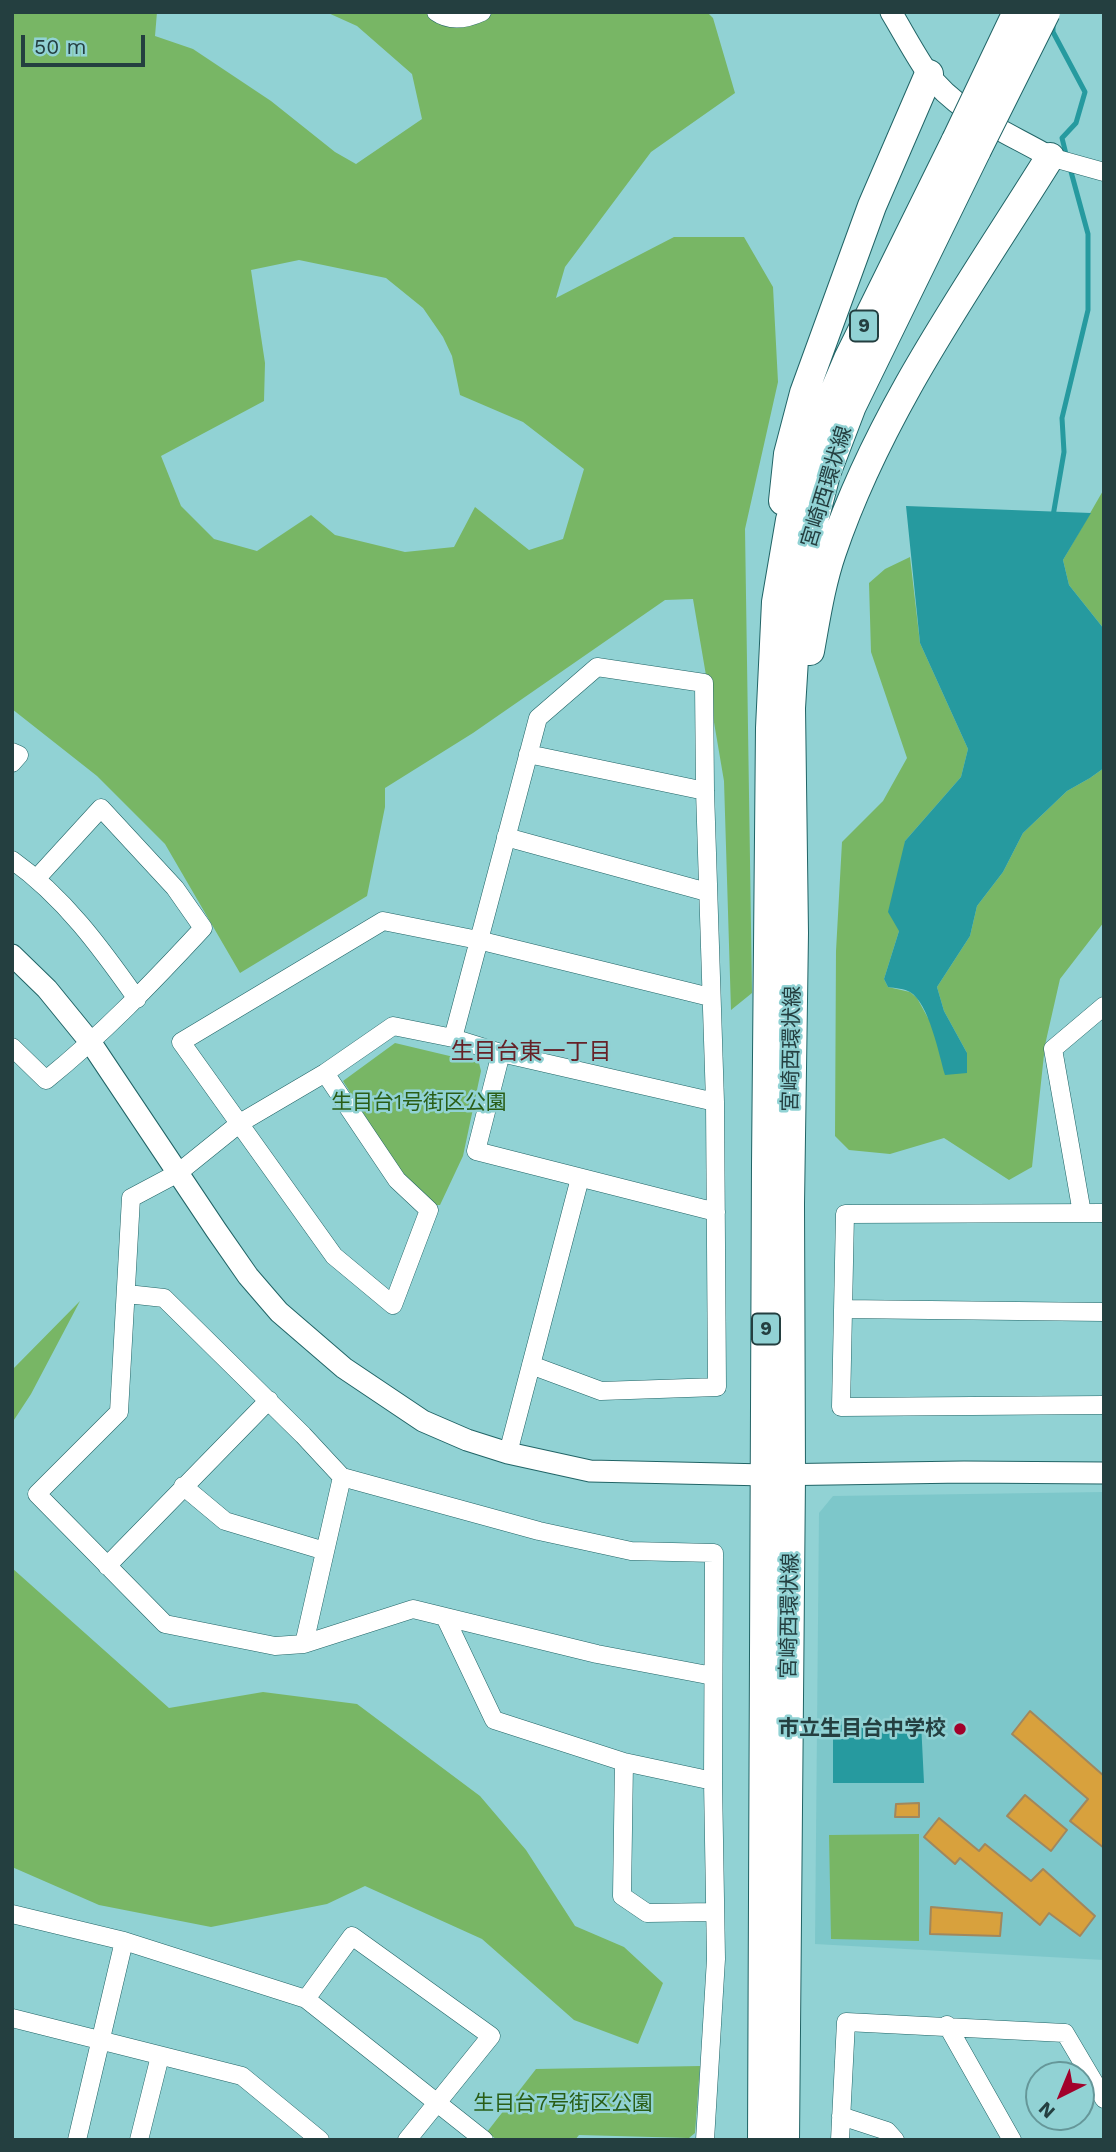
<!DOCTYPE html>
<html>
<head>
<meta charset="utf-8">
<style>
	body { margin:0 }
	#map { position:relative; width:1116px; height:2152px; overflow:hidden; background:#91d2d4; font-family:"Work Sans",sans-serif }
	canvas { display:block }
	.frame { position:absolute; inset:0; border:14px solid #243f40; pointer-events:none }
	.north { position:absolute; left:1025px; top:2061px; width:70px; height:70px; box-sizing:border-box; background:#91d2d4; border:2px solid #659799; border-radius:50%; rotate:223deg; font-size:19px; font-weight:700; line-height:28px; text-align:center; color:#243f40 }
	.north::after { content:''; display:block; margin:auto; width:24px; height:32px; background:#a2012b; clip-path:polygon(50% 0,100% 100%,50% 72%,0 100%) }
	.scale { position:absolute; left:21px; top:35px; width:124px; height:32px; box-sizing:border-box; border:4px solid #243f40; border-top:0; padding-left:9px; font-size:21px; line-height:24px; white-space:nowrap; color:#243f40; -webkit-text-stroke:5px #91d2d4; paint-order:stroke }
</style>
</head>
<body>
<div id="map">
<canvas width="1116" height="2152"></canvas>
<div class="frame"></div>
<div class="north">N</div>
<div class="scale">50 m</div>
</div>
<script>
const ctx = document.querySelector('canvas').getContext('2d');
ctx.lineJoin = 'round';
function fillPath(path, color) { ctx.fillStyle = color; ctx.fill(path, 'evenodd'); }
function strokePath(path, color, width, dash) { ctx.strokeStyle = color; ctx.lineWidth = width; ctx.lineCap = dash ? 'butt' : 'round'; ctx.setLineDash(dash || []); ctx.stroke(path); }
function write(font, color, halo, rows, align = 'center') {
  ctx.font = font + ' "Work Sans","Noto Sans JP",sans-serif'; ctx.lineWidth = 5; ctx.setLineDash([]); ctx.textBaseline = 'middle'; ctx.strokeStyle = halo; ctx.fillStyle = color; for (const [text, x, y, turn = 0] of rows) {
    ctx.save(); ctx.translate(x, y); ctx.rotate((+turn || 0) * Math.PI / 180); ctx.textAlign = isNaN(turn) ? turn : align; if (halo) ctx.strokeText(text, 0, 0); ctx.fillText(text, 0, 0); ctx.restore();
  }
}
fillPath(new Path2D(`
	M1104,1492v468l-289,-16 4,-431 14,-17z`), '#7dc7ca');
fillPath(new Path2D(`
	M12,12h145l-2,24 38,13 78,52 64,51 21,12 66,-45 -10,-45 -55,-48 -31,-14h381l6,6 22,75 -84,59 -86,115 -9,31 118,-61h70l29,50 5,95 -33,147 7,464 -21,17 -7,-229 -31,-182 -28,1 -192,133 -88,55v19l-18,89 -127,77 -75,-129 -68,-68 -85,-67zM299,260l87,18 37,30 20,29 9,19 8,39 63,27 61,47 -21,70 -34,11 -54,-43 -21,40 -49,5 -70,-17 -24,-20 -54,36 -43,-12 -33,-33 -20,-50 103,-55 1,-38 -14,-93z
	M1104,489v140l-35,-44 -6,-25z
	M910,557l10,86 48,106 -7,28 -56,64 -6,90 -15,48 4,8 22,5 7,6 11,20 39,35 -23,-42 -7,-24 33,-51 7,-30 26,-34 20,-39 44,-42 23,-13 14,-10v154l-44,57 -15,66 -13,122 -23,13 -65,-42 -54,16 -41,-4 -14,-14 1,-185 6,-109 41,-41 24,-43 -36,-106 -2,-69 16,-14z
	M395,1043l84,20 2,8 -18,85 -23,49h-5l-32,-29 -60,-95z
	M80,1301l-49,93 -19,29v-53z
	M12,1568l157,140 94,-16 94,12 123,92 46,54 49,76 49,21 39,36 -25,61 -64,-24 -92,-81 -117,-53 -38,18 -116,23 -112,-22 -87,-38z
	M919,1834v107l-88,-2 -2,-104z
	M700,2066l-5,67 -6,5 -110,-3 -4,5h-78l-10,-8 49,-63z`), '#78b665');
fillPath(new Path2D(`
	M906,506l185,7 -28,47 6,25 35,44v139l-14,10 -23,13 -44,42 -20,39 -26,34 -7,30 -33,51 7,24 23,42v20l-22,2c-6,-20 -16,-72 -35,-83 -5,-3 -15,-4 -22,-5l-4,-8 15,-48 -11,-19 17,-71 56,-64 7,-28 -48,-106z
	M833,1721l88,1 3,61h-91z`), '#269a9f');
strokePath(new Path2D(`
	M1053,23v9l32,60 -9,31 -14,15 5,20
	M1053,516l11,-64 -2,-34 26,-108v-76l-18,-66`), '#269a9f', 5);
const building = new Path2D(`
	M1030,1711l74,65v72l-34,-27 18,-22 -76,-65z
	M1025,1795l42,35 -16,21 -44,-35z
	M919,1803v14h-24l1,-13z
	M939,1818l40,33 6,-7 46,37 12,-12 52,47 -15,20 -31,-23 -9,12 -80,-67 -5,6 -31,-27z
	M931,1907l71,6 -2,23 -70,-2z`);
fillPath(building, '#d8a13d');
strokePath(building, '#a1875d', 2);
const minor = new Path2D(`
	M436,12c14,10 31,7 46,0
	M1050,157l54,15
	M12,752l7,3 -7,8
	M528,754l177,37
	M506,837l201,55
	M12,860c52,37 89,88 125,139
	M453,1038l85,-320 59,-51 107,16 1,108 10,311 2,285 -116,4 -70,-26
	M12,1047l34,33c57,-46 107,-98 157,-152l-28,-40 -74,-80 -64,70
	M501,1053l-25,98 240,61
	M325,1073l72,107 32,30 -36,95 -59,-49 -153,-214 202,-121 95,19 232,57
	M1082,1213l-29,-164 51,-43
	M1104,1213l-259,1 -4,193 263,-2
	M127,1294l37,4 139,137 39,42 197,54 92,20 83,2 -1,228 3,178 -11,181
	M843,1309l261,3
	M508,1453l72,-275
	M183,1486l42,35 100,30
	M107,1566l162,-166
	M445,1617l49,103 130,42 89,19
	M304,1644l38,-167
	M713,1676l-116,-22 -184,-45 -109,35 -29,2 -110,-22 -128,-130 82,-82 12,-214 47,-25 62,-50 85,-50 68,-47 60,12 48,15 214,49
	M624,1762l-2,134 25,17 67,-1
	M12,1914l112,27 182,58 178,141
	M306,1999l46,-63 139,100 -84,104
	M12,2018l230,58 78,64
	M947,2025l65,115
	M841,2116l46,15 8,9
	M77,2140l47,-199
	M139,2140l21,-84
	M840,2140l6,-118 219,11 39,66`);
const tertiary = new Path2D(`
	M891,12c12,20 23,41 36,60 29,41 82,61 123,85
	M12,955l35,34 44,54 125,187 32,46 31,36 65,56 79,53 44,19 41,13 82,18 176,4 198,-3 140,1`);
const primary = new Path2D(`
	M783,501l5,-47 16,-61 68,-187 57,-132
	M810,651c6,-33 11,-67 22,-99 48,-142 139,-268 218,-395
	M762,2140l4,-976 4,-436 6,-126 14,-82 26,-86 32,-75 108,-219
	M785,2140l6,-665 -1,-271 4,-271 -3,-225 6,-98 13,-74 16,-62 26,-68 125,-256`);
strokePath(minor, '#216466', 19);
strokePath(tertiary, '#216466', 23);
strokePath(primary, '#216466', 30);
strokePath(minor, '#fff', 18);
strokePath(tertiary, '#fff', 21);
strokePath(primary, '#fff', 28);
const primaryBridge = new Path2D(`
	M956,140l61,-128
	M977,150l69,-138`);
strokePath(primaryBridge, '#216466', 30, []);
strokePath(primaryBridge, '#fff', 28);
for (const [x, y, r, color] of [
	[960,1729,7,"#a2012b"]
]) { const dot = new Path2D(); dot.arc(x, y, r, 0, 2 * Math.PI); ctx.fillStyle = color; ctx.fill(dot); strokePath(dot, '#91d2d4', 2.5); }
for (const [x, y, w] of [
	[864,326,28],
	[766,1329,28]
]) { const box = new Path2D(); box.roundRect(x - w / 2, y - 15.5, w, 31, 5); ctx.fillStyle = '#91d2d4'; ctx.fill(box); strokePath(box, '#243f40', 2); }
write('bold 19px', '#243f40', null, [
	["9",864,326],
	["9",766,1329]
]);
write('21px', '#243f40', '#91d2d4', [
	["宮崎西環状線",827,487,-73],
	["宮崎西環状線",792,1049,-89],
	["宮崎西環状線",790,1616,-89]
]);
write('21px', '#295d16', '#91d2d4', [
	["生目台1号街区公園",419,1103],
	["生目台7号街区公園",563,2104]
]);
write('bold 21px', '#243f40', '#91d2d4', [
	["市立生目台中学校",946,1729]
], 'right');
write('23px', '#662127', '#91d2d4', [
	["生目台東一丁目",531,1052]
]);
</script>
</body>
</html>
